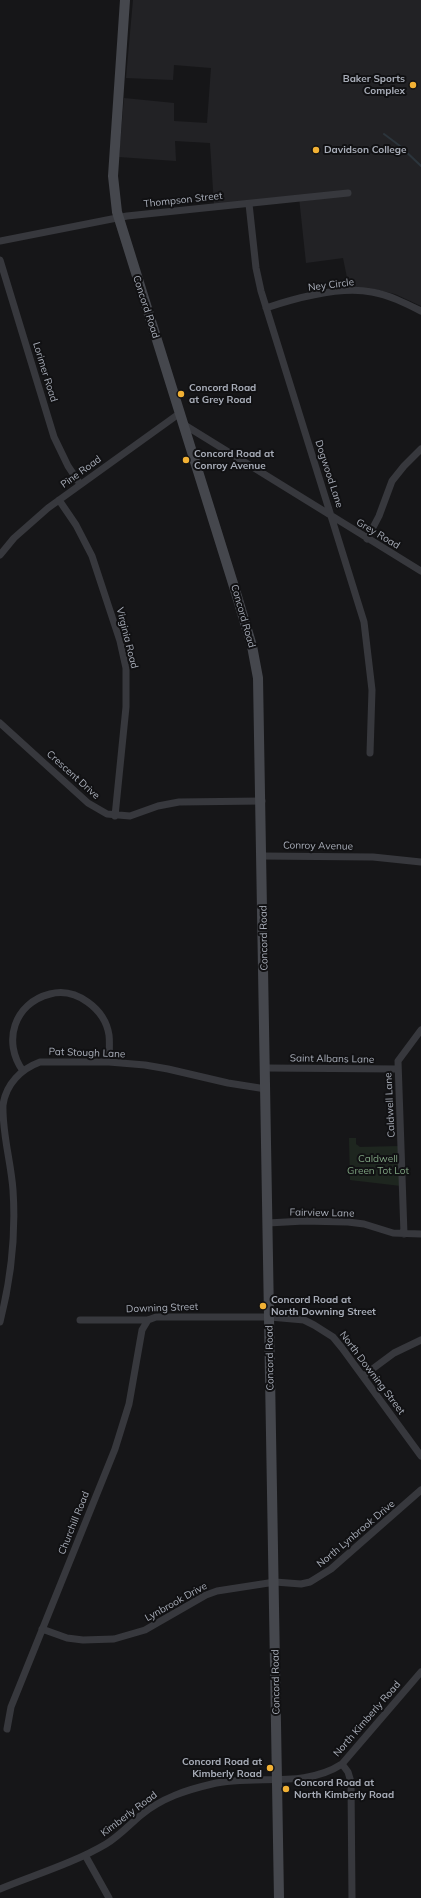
<!DOCTYPE html>
<html>
<head>
<meta charset="utf-8">
<style>
	body { margin:0 }
	canvas { display:block; background:#161618 }
</style>
</head>
<body>
<canvas width="421" height="1898"></canvas>
<script>
const ctx = document.querySelector('canvas').getContext('2d');
ctx.lineJoin = 'round';
function fillPath(path, color) { ctx.fillStyle = color; ctx.fill(path, 'evenodd'); }
function strokePath(path, color, width, dash) { ctx.strokeStyle = color; ctx.lineWidth = width; ctx.lineCap = dash ? 'butt' : 'round'; ctx.setLineDash(dash || []); ctx.stroke(path); }
function write(font, color, halo, rows, align = 'center') {
  ctx.font = font + ' Mulish,sans-serif'; ctx.lineWidth = 4; ctx.setLineDash([]); ctx.textBaseline = 'middle'; ctx.strokeStyle = halo; ctx.fillStyle = color; for (const [text, x, y, turn = 0] of rows) {
    ctx.save(); ctx.translate(x, y); ctx.rotate((+turn || 0) * Math.PI / 180); ctx.textAlign = isNaN(turn) ? turn : align; if (halo) ctx.strokeText(text, 0, 0); ctx.fillText(text, 0, 0); ctx.restore();
  }
}
fillPath(new Path2D(`
	M133,0h288v306l-26,-12 -25,-6 -21,-1 -6,-29 -37,5 -7,-66 -85,8 -4,-62 -35,-2 1,20 -57,-4 5,-59 50,5v18l33,2 4,-55 -37,-3 -1,15 -47,-2z`), '#222225');
fillPath(new Path2D(`
	M349,1138h7v6l4,3 41,-1v40l-51,-6z`), '#1e261f');
strokePath(new Path2D(`
	M384,134l16,12 21,20`), '#2c353c', 2);
strokePath(new Path2D(`
	M249,204l7,64 5,23 103,331 8,68 -2,63
	M0,241l127,-25 221,-23
	M0,260l54,177 14,29 12,18
	M266,308c30,-10 75,-22 106,-16 17,3 33,11 49,19
	M183,424l238,147
	M59,500l17,25 16,31 28,85 6,27v39l-11,109
	M367,539l12,-23 13,-35 12,-15 17,-17
	M0,555l14,-17 34,-30 132,-95
	M0,723l88,80 19,11 23,2 28,-10 21,-4 83,-1
	M262,856l111,1 48,5
	M266,1068l132,1
	M23,1071c-21,-29 -9,-68 27,-77 26,-7 55,15 59,41 1,8 0,18 0,27
	M268,1223l36,-2 44,1 16,2 29,9 28,1
	M404,1234l-6,-173 23,-31
	M80,1320h68l8,-3h114l34,3 10,5 19,12 9,11 79,108
	M0,1322c11,-43 16,-87 13,-132 -2,-28 -11,-57 -10,-85 3,-21 18,-36 37,-43h69l36,3 23,4 60,14 38,6
	M363,1376l31,-23 27,-13
	M42,1629l25,9 16,2 31,-1 31,-9 61,-35 11,-4 58,-9 26,2 9,-2 21,-13 90,-79
	M7,1729l4,-22 104,-258 14,-45 13,-74 6,-10
	M342,1764l6,8 3,10 1,116
	M85,1855l24,43
	M0,1889c34,-14 74,-26 106,-45 13,-8 23,-19 35,-29 21,-17 45,-25 71,-31 42,-10 92,5 130,-20l79,-92`), '#37383d', 7);
strokePath(new Path2D(`
	M125,0l-12,176 4,36 119,381 16,53 6,32 21,1220`), '#45474d', 10);
for (const [x, y, r, color] of [
	[413,85,4,"#f2b134"],
	[316,150,4,"#f2b134"],
	[181,394,4,"#f2b134"],
	[186,460,4,"#f2b134"],
	[263,1306,4,"#f2b134"],
	[270,1768,4,"#f2b134"],
	[286,1789,4,"#f2b134"]
]) { const dot = new Path2D(); dot.arc(x, y, r, 0, 2 * Math.PI); ctx.fillStyle = color; ctx.fill(dot); strokePath(dot, '#111113', 1.5); }
write('bold 10px', '#a8adb8', '#111113', [
	["Baker Sports",405,79,"right"],
	["Complex",405,91,"right"],
	["Davidson College",324,150],
	["Concord Road",189,388],
	["at Grey Road",189,400],
	["Concord Road at",194,454],
	["Conroy Avenue",194,466],
	["Concord Road at",271,1300],
	["North Downing Street",271,1312],
	["Concord Road at",262,1762,"right"],
	["Kimberly Road",262,1774,"right"],
	["Concord Road at",294,1783],
	["North Kimberly Road",294,1795]
], 'left');
write('10px', '#a8adb8', '#111113', [
	["Thompson Street",183,200,-6],
	["Ney Circle",331,285,-7],
	["Concord Road",146,307,72],
	["Lorimer Road",45,372,73],
	["Pine Road",81,472,-36],
	["Dogwood Lane",329,474,72],
	["Grey Road",378,534,31],
	["Concord Road",243,616,74],
	["Virginia Road",127,638,76],
	["Crescent Drive",73,775,42],
	["Conroy Avenue",318,846,1],
	["Concord Road",264,938,-91],
	["Pat Stough Lane",87,1053,2],
	["Saint Albans Lane",332,1059,1],
	["Caldwell Lane",390,1105,-93],
	["Fairview Lane",322,1213,1],
	["Downing Street",162,1308,-2],
	["Concord Road",270,1358,-91],
	["North Downing Street",372,1373,53],
	["Churchill Road",74,1523,-68],
	["North Lynbrook Drive",356,1534,-40],
	["Lynbrook Drive",176,1602,-29],
	["Concord Road",276,1682,-91],
	["North Kimberly Road",367,1719,-49],
	["Kimberly Road",129,1814,-37]
]);
write('10px', '#7fa381', '#111113', [
	["Caldwell",378,1159],
	["Green Tot Lot",378,1171]
]);
</script>
</body>
</html>
